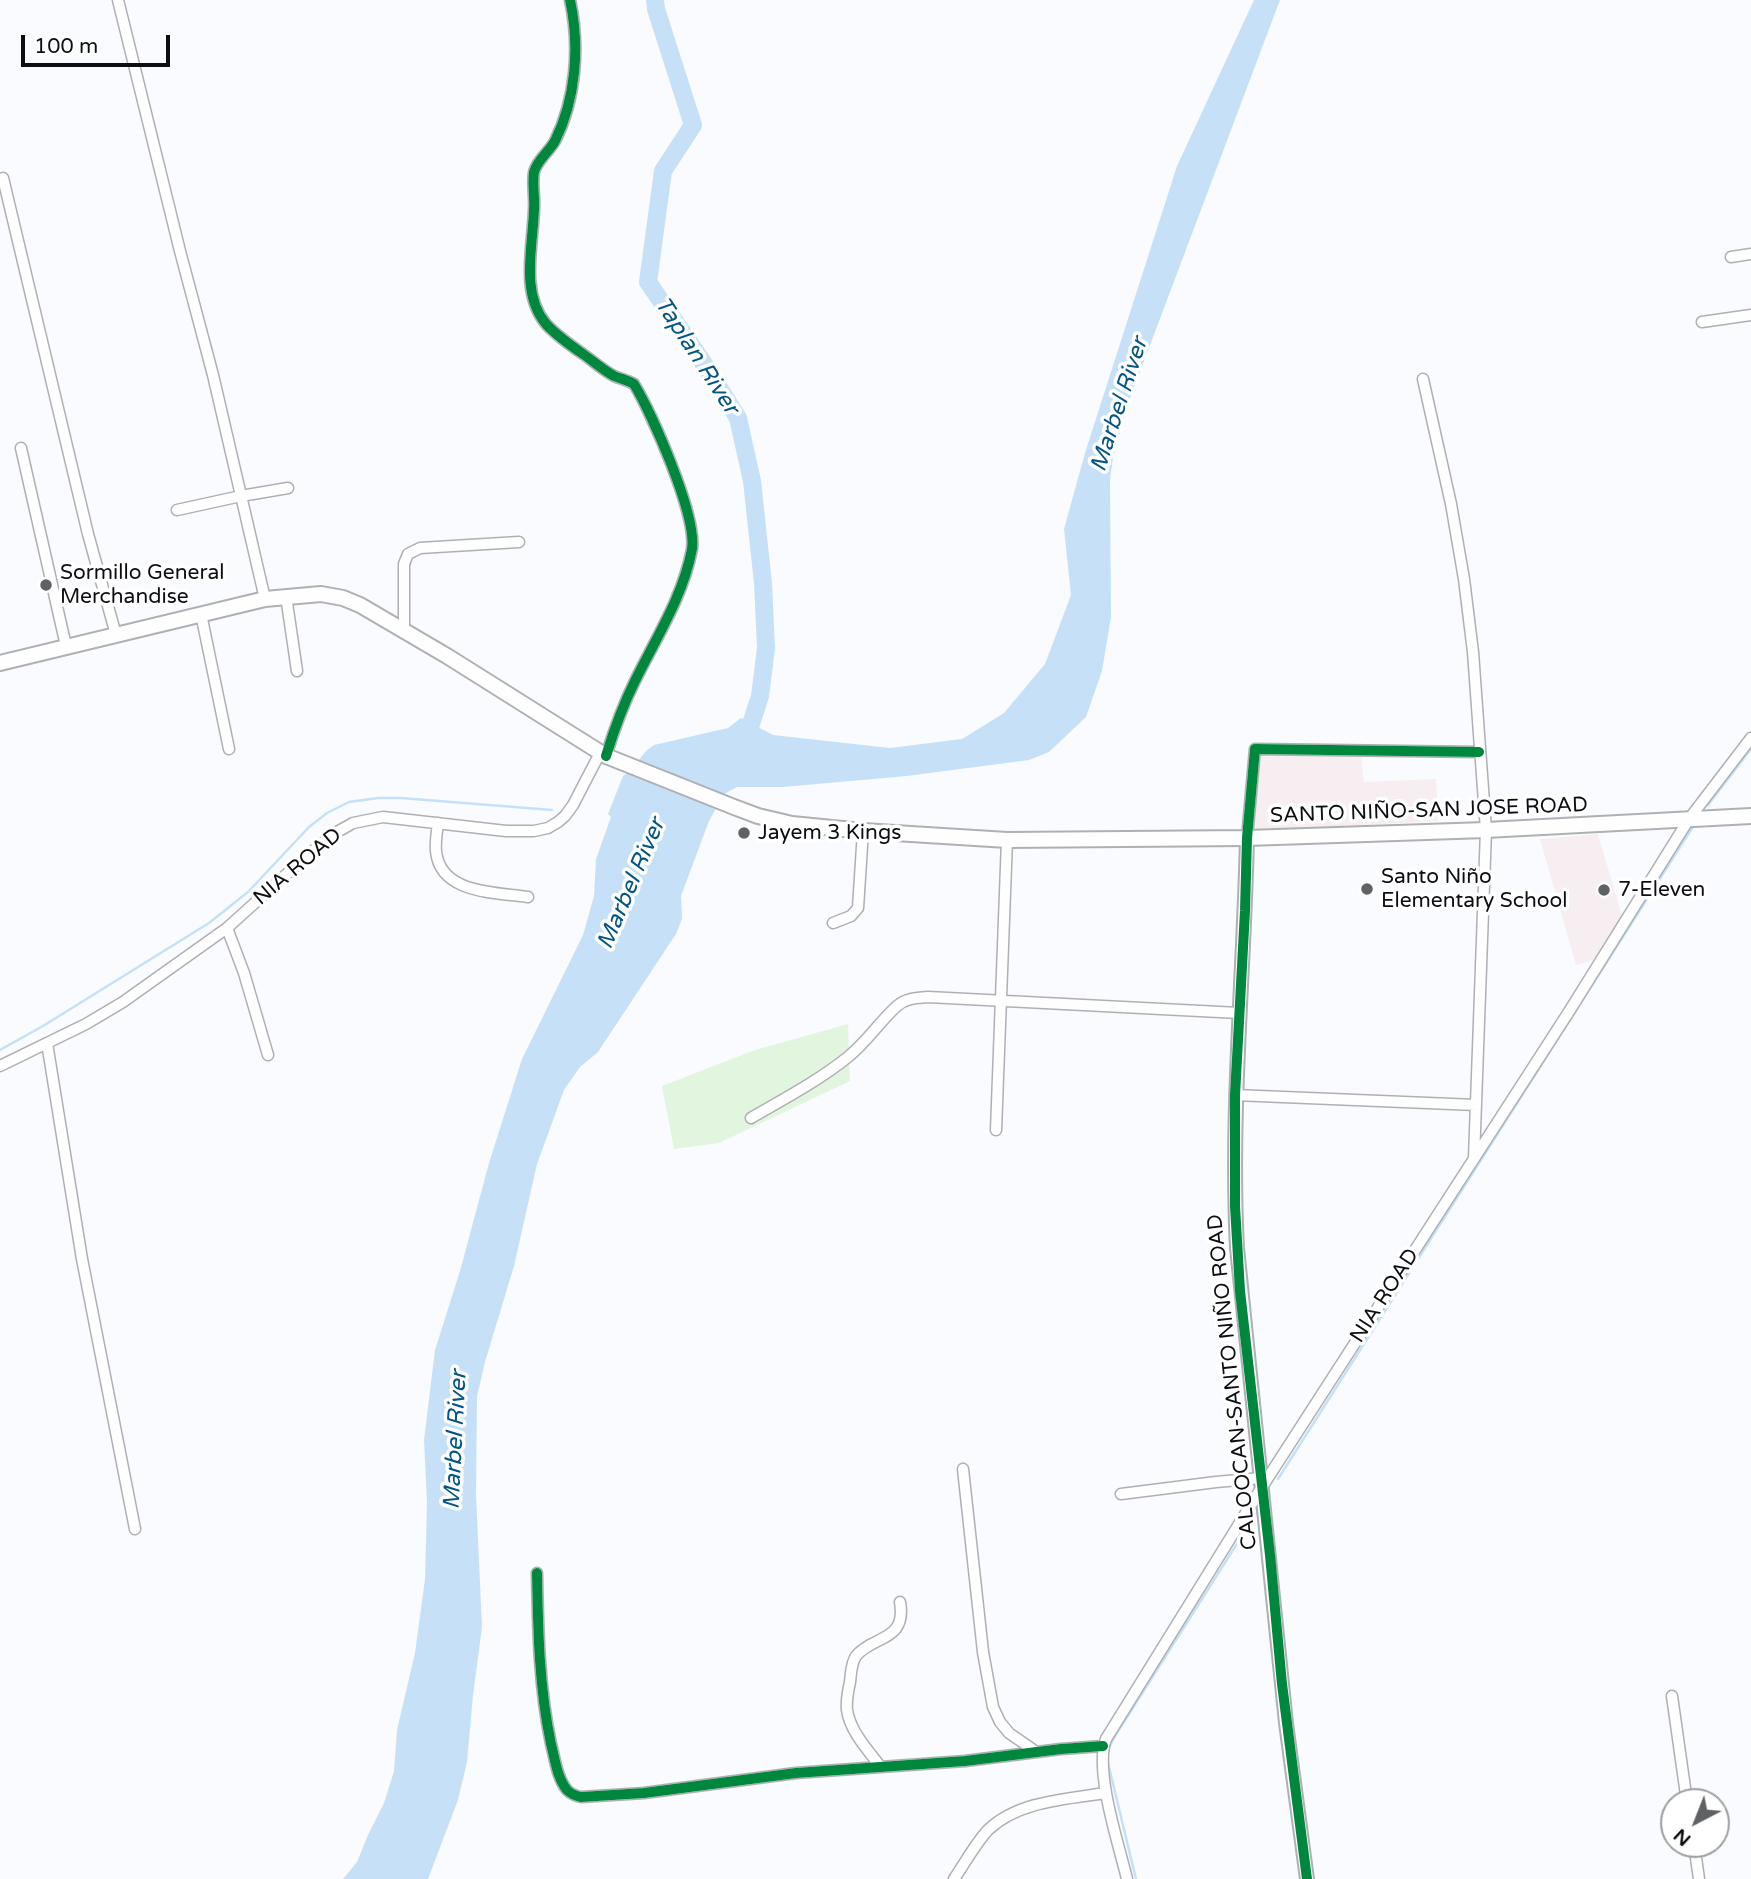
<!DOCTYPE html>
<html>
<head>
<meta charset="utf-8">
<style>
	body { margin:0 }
	#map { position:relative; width:1751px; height:1879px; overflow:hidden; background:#f9fbfe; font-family:"Varela Round",sans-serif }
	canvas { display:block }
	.north { position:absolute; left:1660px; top:1788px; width:70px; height:70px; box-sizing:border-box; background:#fff; border:2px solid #9e9fa0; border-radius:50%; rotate:222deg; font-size:19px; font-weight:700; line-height:28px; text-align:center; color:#0c0e11 }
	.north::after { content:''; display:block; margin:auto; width:24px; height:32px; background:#5f6164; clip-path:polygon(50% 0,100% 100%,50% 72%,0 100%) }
	.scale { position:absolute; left:21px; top:35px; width:149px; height:32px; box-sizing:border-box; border:4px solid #0c0e11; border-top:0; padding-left:9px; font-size:21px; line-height:24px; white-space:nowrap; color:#0c0e11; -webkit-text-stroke:5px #fff; paint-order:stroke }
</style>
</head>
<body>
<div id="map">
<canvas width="1751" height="1879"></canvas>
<div class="north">N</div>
<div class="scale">100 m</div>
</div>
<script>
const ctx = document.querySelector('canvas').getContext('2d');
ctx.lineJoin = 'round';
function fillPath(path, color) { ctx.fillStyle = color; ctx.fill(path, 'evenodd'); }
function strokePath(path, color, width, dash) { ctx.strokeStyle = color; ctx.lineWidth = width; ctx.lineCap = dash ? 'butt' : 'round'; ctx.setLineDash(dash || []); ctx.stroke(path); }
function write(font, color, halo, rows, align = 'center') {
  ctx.font = font + ' "Varela Round",sans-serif'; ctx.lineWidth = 7; ctx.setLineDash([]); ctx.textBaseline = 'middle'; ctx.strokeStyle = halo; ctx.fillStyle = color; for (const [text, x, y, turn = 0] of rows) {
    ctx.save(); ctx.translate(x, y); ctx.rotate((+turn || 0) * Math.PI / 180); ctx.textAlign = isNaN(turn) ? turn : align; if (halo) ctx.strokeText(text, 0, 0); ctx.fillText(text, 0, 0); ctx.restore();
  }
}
fillPath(new Path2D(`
	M1361,754l3,28 72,-3 2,42 -184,10 5,-76z
	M1598,834l25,86 -24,38 -23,7 -36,-126z`), '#f6eef0');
fillPath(new Path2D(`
	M848,1024l2,57 -131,62 -45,6 -12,-63 93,-36z`), '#e2f6df');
fillPath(new Path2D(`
	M1254,0h26l-151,401 -16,56 -3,23 1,137 -9,54 -16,46 -37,35 -20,8 -122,16 -124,11h-46l-13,7 -15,27 -28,75 1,23 -6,15 -78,118 -18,15 -16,23 -27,74 -23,102 -29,96 -8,34 -1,98 6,133 -9,68 -6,67 -9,38 -30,79h-85l14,-17 11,-27 16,-32 10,-32 3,-41 18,-77 10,-74 2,-77 -3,-62 11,-90 25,-79 29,-108 33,-104 61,-124 11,-39 2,-37 15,-42 -3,-3 15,-38 7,-5 16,-20 8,-6 74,-17 13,-10 32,17 117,13 72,-9 42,-26 41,-49 26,-69 -7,-66 21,-76 92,-287z`), '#c6e1f7');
strokePath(new Path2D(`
	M1708,805l43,-56
	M0,1050l43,-24 166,-103 39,-31 61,-65 18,-14 22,-11 29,-4h23l151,12
	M1278,1479l416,-654
	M1108,1750l7,-14 144,-227
	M1108,1763l28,116`), '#c6e1f7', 2.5);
strokePath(new Path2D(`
	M655,0l1,9 37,116 -30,46 -15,111 54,79 36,57 14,63 11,102 3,65 -6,48 -16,50`), '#c6e1f7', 18);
const minor = new Path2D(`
	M118,0l62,251 33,124 52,224
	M570,0c10,46 6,99 -15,141 -6,11 -18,19 -21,31 -2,12 1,26 0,37 -1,37 -14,84 12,115 11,12 24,21 37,30 10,7 20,16 31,22 7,3 13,4 20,8 18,30 63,131 58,165 -9,48 -36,89 -57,132 -12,24 -21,49 -29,75
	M3,178l85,356 28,101
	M1731,257l20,-3
	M1702,322l49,-7
	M1423,379l28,125 13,75 9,73 13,178 -12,328
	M21,448l45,198
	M177,510l64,-14 47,-8
	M286,596l11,75
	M201,614l28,135
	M404,630v-66l4,-10 12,-6 99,-6
	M438,823c-1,9 -3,19 -2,28 4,43 59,41 92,46
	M1247,838l8,-89 224,3
	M833,923l18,-7 7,-8 5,-77
	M227,928l17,45 24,82
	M47,1043l35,216 53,270
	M0,1066l86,-42 37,-22 104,-74 82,-74 28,-22 16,-9 30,-6 123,14h28l14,-3 10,-6 7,-6 8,-11 27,-52
	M1235,1095l241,10
	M751,1118c33,-19 67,-37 97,-61 19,-15 32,-36 49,-51 9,-8 19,-8 31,-9l311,16
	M996,1130l11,-290
	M963,1469l20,183 10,55 7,15 9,11 26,18
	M1121,1494l95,-12 45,-4
	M537,1573c1,58 2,114 14,171 4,15 6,34 16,46 4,4 9,6 14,7l63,-4 152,-20 169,-12 96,-12 42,-3
	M1672,1696l15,106
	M880,1766c-13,-17 -30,-35 -33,-56 -1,-9 1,-19 3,-28 1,-8 1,-19 6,-26 17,-21 51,-14 44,-54
	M1694,1844l5,35
	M954,1879c11,-16 21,-35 34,-49 30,-29 79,-31 118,-37
	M1127,1879c-8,-34 -33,-108 -21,-140l156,-252 308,-477 119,-191 62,-81`);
const tertiary = new Path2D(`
	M1247,838c-3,137 -17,273 -10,410l49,475 21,156`);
const secondary = new Path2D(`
	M0,663l265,-64 56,-5 22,4 17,7 87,51 159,100 128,51 24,9 34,8 71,7 144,9 240,-2 239,-8 265,-14`);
strokePath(minor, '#aeb0b3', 13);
strokePath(tertiary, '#aeb0b3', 16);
strokePath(secondary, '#aeb0b3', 18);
strokePath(minor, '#fefeff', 10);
strokePath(tertiary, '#fefeff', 12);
strokePath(secondary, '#fefeff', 14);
strokePath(new Path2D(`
	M570,0c10,46 6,99 -15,141 -6,11 -18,19 -21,31 -2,12 1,26 0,37 -1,37 -14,84 12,115 11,12 24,21 37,30 10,7 20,16 31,22 7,3 13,4 20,8 18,30 63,131 58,165 -9,48 -36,89 -57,132 -12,24 -21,49 -29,75
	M537,1573c1,58 2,114 14,171 4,15 6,34 16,46 4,4 9,6 14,7l63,-4 152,-20 169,-12 96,-12 42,-3
	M1307,1879l-25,-195 -12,-129 -30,-264 -5,-85v-111l10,-184 2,-73 8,-89 224,3`), '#00873e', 10);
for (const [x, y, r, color] of [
	[46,585,7,"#5f6164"],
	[744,833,7,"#5f6164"],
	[1367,889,7,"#5f6164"],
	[1604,890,7,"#5f6164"]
]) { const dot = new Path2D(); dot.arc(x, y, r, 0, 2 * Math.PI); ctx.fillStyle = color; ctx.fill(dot); strokePath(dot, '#fff', 2.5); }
write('21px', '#0c0e11', '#fff', [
	["Sormillo General",60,573],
	["Merchandise",60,597],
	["Jayem 3 Kings",758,833],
	["Santo Niño",1381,877],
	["Elementary School",1381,901],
	["7-Eleven",1618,890]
], 'left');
write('21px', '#0c0e11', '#fff', [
	["SANTO NIÑO-SAN JOSE ROAD",1429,811,-2],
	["NIA ROAD",298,867,-40],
	["NIA ROAD",1385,1296,-57],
	["CALOOCAN-SANTO NIÑO ROAD",1233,1382,-96]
]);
write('italic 23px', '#035583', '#fff', [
	["Taplan River",696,356,57],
	["Marbel River",1120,405,-72],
	["Marbel River",632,884,-67],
	["Marbel River",456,1440,-87]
]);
</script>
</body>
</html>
